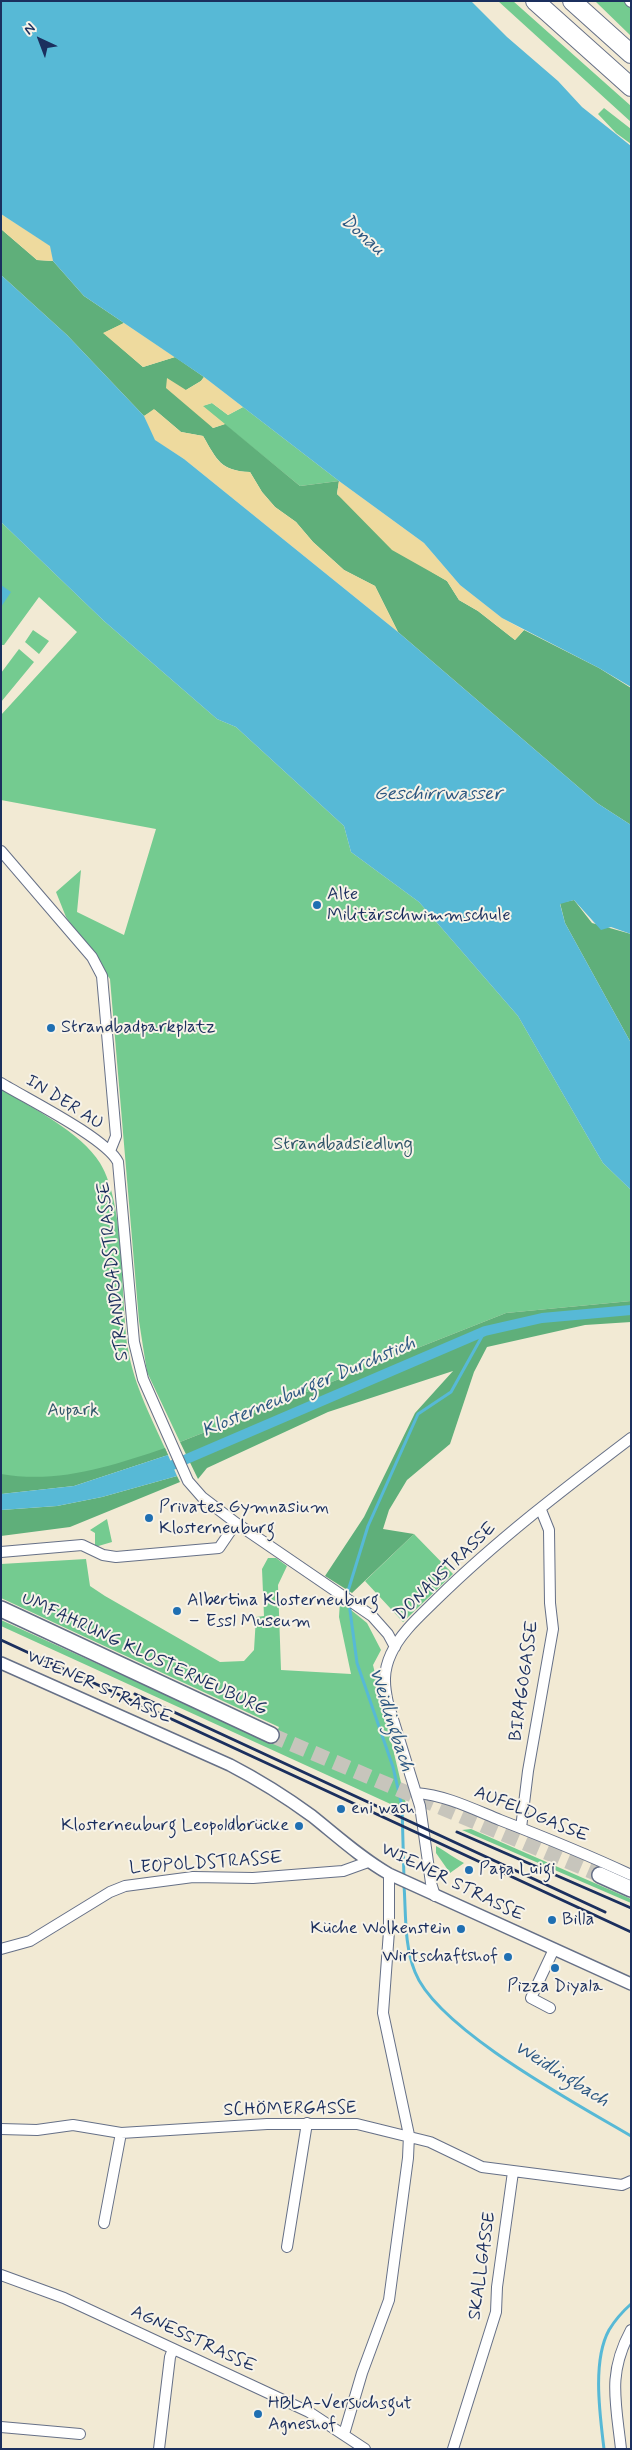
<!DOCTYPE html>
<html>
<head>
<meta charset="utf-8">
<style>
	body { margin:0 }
	#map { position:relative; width:632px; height:2450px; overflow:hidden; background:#f2ead4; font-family:Mynerve,sans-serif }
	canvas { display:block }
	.frame { position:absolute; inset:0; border:2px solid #1b2f5e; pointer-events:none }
	.north { position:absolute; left:15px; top:15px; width:50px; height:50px; -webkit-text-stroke:4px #f7f3e8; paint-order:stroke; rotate:317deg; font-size:14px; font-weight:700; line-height:20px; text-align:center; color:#1b2f5e }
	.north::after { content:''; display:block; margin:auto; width:18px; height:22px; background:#1b2f5e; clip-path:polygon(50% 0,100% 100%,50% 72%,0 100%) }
</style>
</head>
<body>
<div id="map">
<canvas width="632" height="2450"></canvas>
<div class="frame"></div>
<div class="north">N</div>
</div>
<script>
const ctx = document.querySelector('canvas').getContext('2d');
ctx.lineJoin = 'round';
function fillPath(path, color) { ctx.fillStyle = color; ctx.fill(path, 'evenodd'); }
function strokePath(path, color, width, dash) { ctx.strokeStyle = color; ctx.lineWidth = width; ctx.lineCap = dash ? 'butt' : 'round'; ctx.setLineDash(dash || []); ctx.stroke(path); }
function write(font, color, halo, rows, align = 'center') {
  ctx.font = font + ' Mynerve,sans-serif'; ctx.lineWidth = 4; ctx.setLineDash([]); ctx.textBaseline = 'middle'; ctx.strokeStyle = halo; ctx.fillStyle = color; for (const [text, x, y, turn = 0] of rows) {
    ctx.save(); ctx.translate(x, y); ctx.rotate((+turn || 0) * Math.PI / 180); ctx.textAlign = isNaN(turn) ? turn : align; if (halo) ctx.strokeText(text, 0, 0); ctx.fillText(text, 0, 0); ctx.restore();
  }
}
fillPath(new Path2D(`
	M498,1h15l118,105v16z
	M595,1h30l6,6v29z
	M604,108l27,21v15l-15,-11 -18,-19z
	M212,403l16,12 15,-8 96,74 -39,5 -98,-80z
	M1,522l103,99 113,98 19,8 108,99 7,26 68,50 99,114 79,137 6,10 28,27v111l-125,12 -326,129 -33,-70 -8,-51 -29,-342 -44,-62 -10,-25 25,-22 -4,42 47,23 32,-106 -155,-29v-85l76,-83 -38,-35 -35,48h-3z
	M33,630l16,11 -10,13 -14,-12z
	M19,649l15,13 -33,40v-29z
	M1,1089c31,19 80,43 99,74 26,43 20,135 28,186 6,37 25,72 40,106l-167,39z
	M107,1519l5,23 -17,5v-14l-5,-3z
	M414,1534l39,40 -50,48 -38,-41z
	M268,1558h8l11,8 -9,19 3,85 70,4 -12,-57 1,-16 27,22 14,27 -8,15 35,147 -407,-186v-6l271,123 7,-16 -278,-129v-34l85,-5 4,27 15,10 115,66 24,-1 10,-11 2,-33 8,-1 -2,-47z
	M471,1829l160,70v4l-169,-73z
	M436,1846c11,6 18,12 28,17l-14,10 -14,-20z`), '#74cb90');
fillPath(new Path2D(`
	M1,229l36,31 16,1 31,35 40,27 -20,10 39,34 32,-10 29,20 -3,4 -15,9 27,38 12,-4 75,62 39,-5 -2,13 95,78 15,9 12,19 19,11 37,29 9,-10 75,38 32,20v137l-34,-22 -199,-171 -23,-46 -31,-16 -31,-28 -17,-20 -21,-15 -13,-15 -12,-20c-29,-1 -33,-12 -47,-36l-22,-4 -26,-22 -11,6 -77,-81 -66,-60z
	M574,900l18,23 39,11v109l-66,-120 -5,-20z
	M631,1301v21l-46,3 -98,22 -13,25 -24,72 -43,36 -18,30 -6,19 31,5 -62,59 -27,-17 39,-59 51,-104 38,-42 -125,41 -121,56 -9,11 -18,-37 326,-129z
	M165,1448l3,7 -94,31 -73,8v-20c57,10 111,-8 164,-26z
	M177,1476l3,6 -110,45 -69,9v-26l56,-4 45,-9z`), '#5faf7a');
fillPath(new Path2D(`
	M1,214l50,32 2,15 -16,-1 -36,-31z
	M124,323l51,34 -32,10 -40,-34z
	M204,377l39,30 -15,8 -16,-12 -9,3 22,18 -12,4 -47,-40 1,-10 19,12 15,-9z
	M154,409l27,23 22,4c14,24 17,35 47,36l12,20 13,15 21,15 17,20 31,28 31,16 23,46 -214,-173 -30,-19 -10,-24z
	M339,481l85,62 36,42 42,33 22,12 -9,10 -37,-29 -19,-11 -12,-19 -55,-31 -55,-56z`), '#eeda9e');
fillPath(new Path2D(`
	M1,1h470l36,36 51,44 24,26 49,39v541l-32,-19 -97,-50 -42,-33 -36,-42 -85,-62 -135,-104 -120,-81 -31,-35 -3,-15 -49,-32z
	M1,275l66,60 77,81 11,24 29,19 214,173 199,171 34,22v109l-20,-7 -10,3 -27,-30 -14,4 5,19 66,120v147l-28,-27 -6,-10 -79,-137 -99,-114 -68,-50 -7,-26 -108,-99 -19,-8 -113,-98 -103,-99z
	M1,585l10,7 -10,15z
	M168,1455l9,21 -75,21 -45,9 -56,4v-16l73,-8z`), '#57b9d6');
strokePath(new Path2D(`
	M348,1597v-6l20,-65 50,-112 33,-22 34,-61
	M349,1603l8,60 36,104 9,39 2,73
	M404,1885c2,28 0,60 11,87 22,57 162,132 216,164
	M604,2449c-4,-34 -12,-88 5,-119 6,-10 13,-18 22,-26`), '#57b9d6', 3);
strokePath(new Path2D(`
	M161,1470l324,-139 57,-13 89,-8`), '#57b9d6', 10);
strokePath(new Path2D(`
	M271,1735l329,140`), '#c7c5bc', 15, [15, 8]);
const minor = new Path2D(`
	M630,1l1,1
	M1,851l91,106 10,19 14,160 -6,15
	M1,1083c26,16 105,55 117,79l16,180 9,37 45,102 14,16 34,26 136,93 16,18 7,13
	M1,1552l81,-7 21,10 13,2 103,-9 17,-25
	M416,1793c29,2 57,16 84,27 44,17 88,35 131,55
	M521,1828l7,-57 25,-142 -3,-26 -1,-73 -8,-20
	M435,1896l-4,-13 -11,-77 -32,-103c-4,-18 -5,-32 3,-49 9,-21 30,-39 46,-55 60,-59 127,-110 194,-161
	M1,1949l29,-8 80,-49 15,-6 68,-9 60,1 90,-7 25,-9
	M550,2008l-19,-10 23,-49
	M1,2129l36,1 36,-5 48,8 146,-9h90l73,18 52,25 140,18 9,-4
	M104,2223l17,-90
	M287,2247l20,-124
	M1,2275l63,23 245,114 56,37
	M1,2427l79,7
	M344,2434l18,-61 27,-73 19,-142 1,-23 -26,-122 6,-82v-57
	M159,2449l11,-92 3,-8
	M453,2449l43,-137 1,-25 16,-115
	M621,2449c-5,-47 -14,-75 10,-119`);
const tertiary = new Path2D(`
	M1,1663l229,102c29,15 56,32 82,51 25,20 49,42 77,58l242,110`);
const primary = new Path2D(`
	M1,1609l270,126
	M600,1875l31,14`);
const motorway = new Path2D(`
	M535,1l96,86
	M572,1l59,53`);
strokePath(minor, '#667087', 12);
strokePath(tertiary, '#667087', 14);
strokePath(primary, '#667087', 18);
strokePath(motorway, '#667087', 20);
strokePath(minor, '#fff', 10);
strokePath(tertiary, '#fff', 11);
strokePath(primary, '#fff', 15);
strokePath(motorway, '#fff', 18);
strokePath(new Path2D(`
	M1,1640l630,292
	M135,1694l470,218
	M457,1832l174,76`), '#1b2f5e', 3);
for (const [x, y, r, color] of [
	[317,905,5,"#1f6fb2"],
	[51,1028,5,"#1f6fb2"],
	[149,1518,5,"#1f6fb2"],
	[177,1611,5,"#1f6fb2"],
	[341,1809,5,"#1f6fb2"],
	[299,1826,5,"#1f6fb2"],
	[469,1870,5,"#1f6fb2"],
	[552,1920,5,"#1f6fb2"],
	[461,1929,5,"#1f6fb2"],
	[508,1957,5,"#1f6fb2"],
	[555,1968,5,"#1f6fb2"],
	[258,2414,5,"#1f6fb2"]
]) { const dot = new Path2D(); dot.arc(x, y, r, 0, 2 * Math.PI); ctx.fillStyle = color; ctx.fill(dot); strokePath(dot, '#f7f3e8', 2); }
write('18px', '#1b2f5e', '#f7f3e8', [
	["Alte",327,895],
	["Militärschwimmschule",327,916],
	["Strandbadparkplatz",61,1028],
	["Privates Gymnasium",159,1508],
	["Klosterneuburg",159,1529],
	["Albertina Klosterneuburg",187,1601],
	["– Essl Museum",187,1622],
	["eni wash",351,1809],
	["Klosterneuburg Leopoldbrücke",289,1826,"right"],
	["Papa Luigi",479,1870],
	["Billa",562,1920],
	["Küche Wolkenstein",451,1929,"right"],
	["Wirtschaftshof",498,1957,"right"],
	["Pizza Diyala",555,1987,"center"],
	["HBLA-Versuchsgut",268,2404],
	["Agneshof",268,2425]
], 'left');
write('18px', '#1b2f5e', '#f7f3e8', [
	["IN DER AU",64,1103,32],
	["STRANDBADSTRASSE",114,1271,-96],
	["DONAUSTRASSE",446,1572,-44],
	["UMFAHRUNG KLOSTERNEUBURG",144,1655,25],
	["BIRAGOGASSE",525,1681,-82],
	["WIENER STRASSE",99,1688,24],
	["AUFELDGASSE",531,1815,22],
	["LEOPOLDSTRASSE",206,1864,-4],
	["WIENER STRASSE",452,1883,26],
	["SCHÖMERGASSE",290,2110,-1],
	["SKALLGASSE",483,2266,-82],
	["AGNESSTRASSE",193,2340,25]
]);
write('18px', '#31566a', '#f7f3e8', [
	["Strandbadsiedlung",343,1145],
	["Aupark",73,1411]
]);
write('italic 19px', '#2d5882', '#f7f3e8', [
	["Donau",362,236,42],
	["Geschirrwasser",438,795],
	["Klosterneuburger Durchstich",309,1388,-23],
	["Weidlingbach",390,1720,72],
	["Weidlingbach",561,2075,32]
]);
</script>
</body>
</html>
